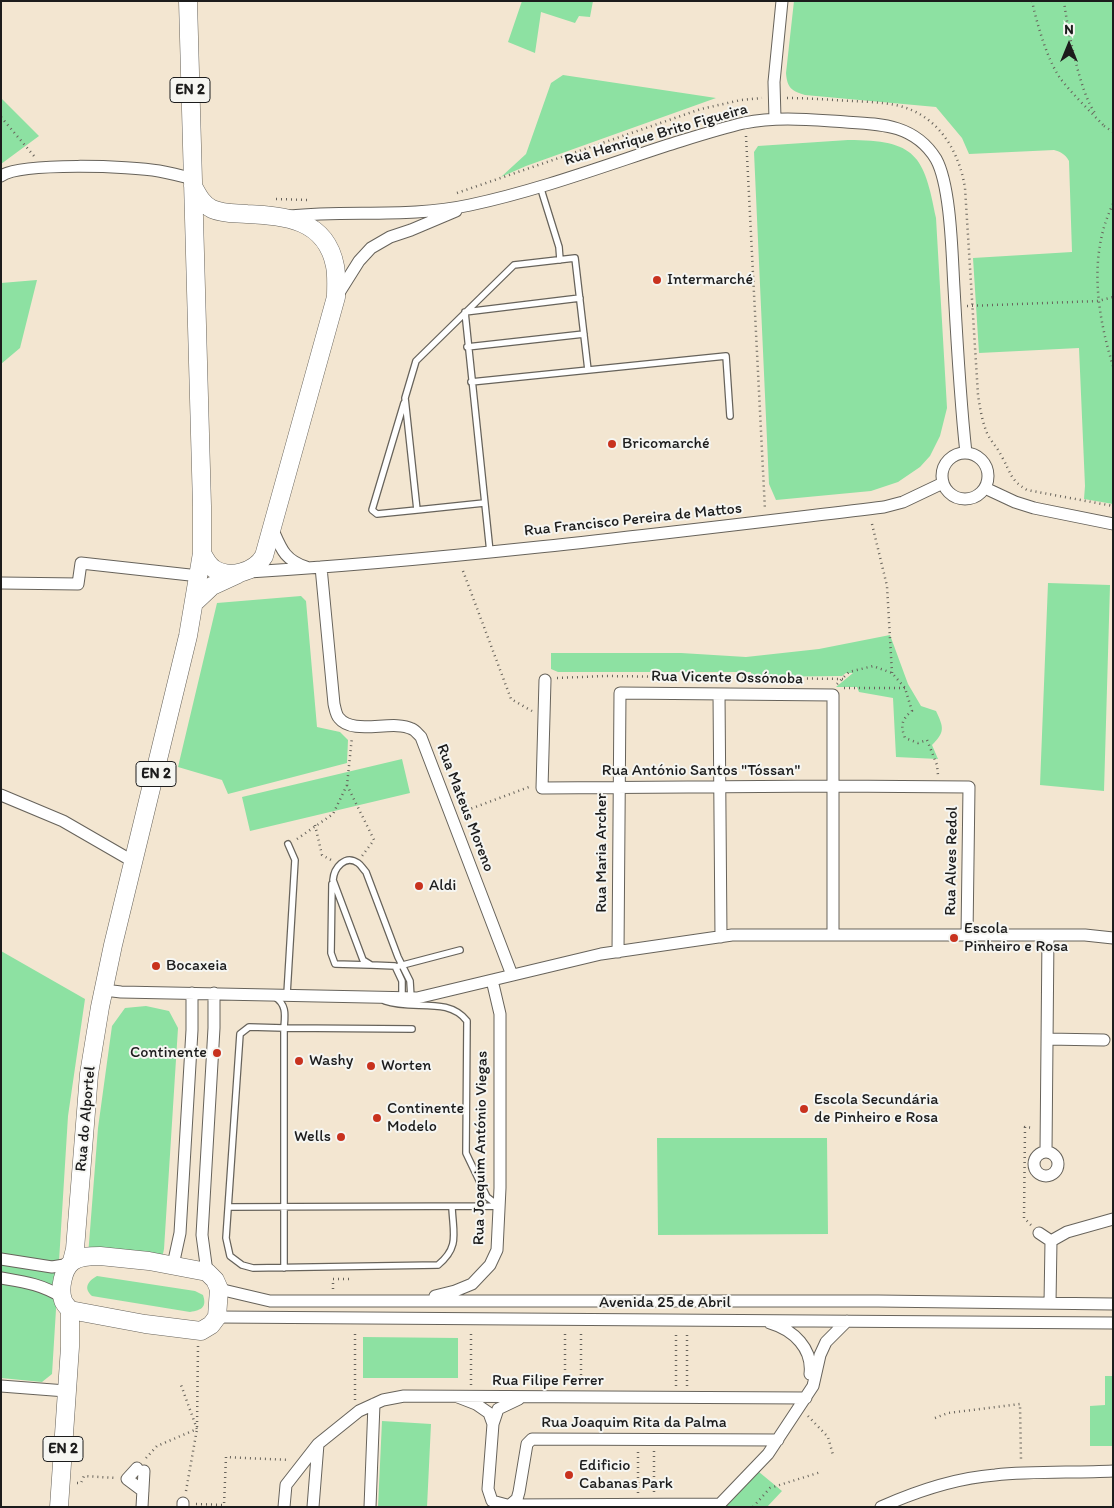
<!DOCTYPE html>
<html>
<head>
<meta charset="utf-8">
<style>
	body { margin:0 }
	#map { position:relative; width:1114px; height:1508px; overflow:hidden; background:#f3e6d1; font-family:Itim,sans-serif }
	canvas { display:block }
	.frame { position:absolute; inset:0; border:2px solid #1c1c1c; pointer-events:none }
	.north { position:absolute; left:1044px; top:20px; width:50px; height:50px; -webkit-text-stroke:4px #f6f6f2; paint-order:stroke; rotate:0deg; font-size:14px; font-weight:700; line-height:20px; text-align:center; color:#1c1c1c }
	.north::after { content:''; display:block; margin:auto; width:18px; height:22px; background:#1c1c1c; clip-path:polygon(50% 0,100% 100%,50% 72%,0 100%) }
</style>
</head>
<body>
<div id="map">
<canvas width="1114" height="1508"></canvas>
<div class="frame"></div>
<div class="north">N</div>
</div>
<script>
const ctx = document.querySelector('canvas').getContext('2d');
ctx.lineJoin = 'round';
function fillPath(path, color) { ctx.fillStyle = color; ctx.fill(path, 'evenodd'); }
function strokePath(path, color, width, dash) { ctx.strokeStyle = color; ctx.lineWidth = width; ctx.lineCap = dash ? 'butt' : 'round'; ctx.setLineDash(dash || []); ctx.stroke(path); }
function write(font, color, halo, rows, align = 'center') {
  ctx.font = font + ' Itim,sans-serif'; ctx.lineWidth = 4; ctx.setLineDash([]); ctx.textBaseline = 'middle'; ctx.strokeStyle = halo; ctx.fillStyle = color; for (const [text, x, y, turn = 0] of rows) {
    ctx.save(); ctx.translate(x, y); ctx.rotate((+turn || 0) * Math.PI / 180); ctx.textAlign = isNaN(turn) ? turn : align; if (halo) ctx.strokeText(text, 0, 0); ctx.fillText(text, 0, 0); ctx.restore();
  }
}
fillPath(new Path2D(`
	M522,1h71l-3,16 -11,-1 -4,7 -34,-11 -6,41 -27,-11z
	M794,1h319v503l-29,-5 1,-13 -6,-138 -100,5 -6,-95 99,-6 -3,-91c-4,-7 -8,-9 -15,-11l-85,4 -7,-16 -26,-31 -131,-12c-13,-4 -18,-7 -19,-22z
	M563,75l153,23 -190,68 -25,11 25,-23 25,-71z
	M1,98l38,38 -38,28z
	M848,140c68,0 76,15 88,78l11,190 -7,28 -10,20 -10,11 -22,15 -27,9 -95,9 -7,-16 -15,-332 4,-6z
	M37,280l-17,68 -19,16v-81z
	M1048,583l62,2 -6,206 -64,-6z
	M301,596l5,5 11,126 23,5 8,8 -1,23 -119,31 -6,-14 -44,-13 39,-164z
	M890,635l18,49 13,22 15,5c8,17 9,21 -4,34l6,14 -42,-2 -3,-59 -34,-6 -2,-5h-21l17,-14h-7l-4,3 -91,1v-5h-193l-7,-3v-16h130l65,4 73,-8z
	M402,759l8,34 -160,38 -8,-34z
	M1,951l84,48 -17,117 -16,258 -10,8 -41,-4z
	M146,1006l23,5 9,17 -14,221 -3,14 -73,-7 10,-128 14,-102 13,-18z
	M657,1138h170l1,96 -170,1z
	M97,1276l98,15 8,4c4,12 -1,15 -13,17l-98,-16c-9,-8 -4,-15 5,-20z
	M363,1337l95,1v40h-95z
	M1105,1376h8v70h-23v-40l15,-1z
	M382,1421l49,3 -4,83h-49z
	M759,1472l23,19 -15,16h-43z`), '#8de1a2');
const lane = new Path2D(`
	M540,186l19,61 1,13
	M465,312l25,240
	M465,312l115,-14
	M467,347l117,-13
	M471,382l255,-26 4,60
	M404,403l-32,107 5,4 40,-4
	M484,503l-67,7 -12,-112 11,-37 98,-96 61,-7 13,112
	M332,884l-1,69 4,11 35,1
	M399,966l61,-16
	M287,994l8,-134 -7,-16
	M275,997c12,8 10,18 9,31l-35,-1 -9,7 -14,204 4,18 12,9 11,3 185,-3c22,-18 15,-32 14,-58
	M402,997v-16l-7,-15 -24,-1 -8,-5 -30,-80c1,-12 12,-26 25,-17 3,2 5,6 8,9l32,85 12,24 1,17
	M385,1001c28,10 63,-5 82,20l-1,132 21,44 12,9
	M229,1207l270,-1
	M284,1268v-240l128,1`);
const street = new Path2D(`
	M775,119l-1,-37 8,-81
	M1,176c20,-14 131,-10 158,-5 11,2 23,5 34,8
	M290,216c60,-6 120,2 180,-11 66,-14 131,-38 195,-59 26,-8 53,-17 79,-23 34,-7 69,-3 102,-1 36,2 69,3 90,37 15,27 16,97 18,129 3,55 6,111 12,165
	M337,296l22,-35 12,-13 19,-11 21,-7 45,-19
	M942 476a23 23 0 1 1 46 0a23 23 0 1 1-46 0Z
	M985,488l30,14 19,6 79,16
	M272,528c9,20 12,32 34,39
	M321,567l13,137c1,4 2,11 5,14 14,18 54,1 73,11 3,1 6,5 9,8l91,238
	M249,572c212,-13 424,-40 635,-65l19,-5 40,-19
	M1,583l77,1 3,-21 118,13
	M545,680l-3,108 292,-2 135,1 -2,148
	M719,694l2,243
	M1,795l62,26 71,41
	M618,952l2,-259 213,2v240
	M104,990l17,2 296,6 184,-44 131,-19h353l28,3
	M1047,1039l57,1
	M1046,1151l2,-216
	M1034 1164a12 12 0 1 1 24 0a12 12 0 1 1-24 0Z
	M1039,1233l12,8
	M1051,1241l16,-9 46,-13
	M1,1259l51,8 18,-3
	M173,1265l7,-32 12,-203v-37
	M207,1272l-5,-37 12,-207v-35
	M1,1278c24,4 40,6 61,19
	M219,1289l51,12h608l235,3
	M435,1296l20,-5 17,-7 18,-19 7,-15 3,-62v-174l-8,-34
	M1050,1303l1,-62
	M217,1317l896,6
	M770,1323c24,7 43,26 40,51
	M1,1386l65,5
	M458,1397l18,7 13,9 4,11 -5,65 4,12 15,4 213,-1 48,-50 45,-68 7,-31 6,-13 21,-21
	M493,1424l5,-15 21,-10
	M137,1468l-10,11 16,12
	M510,1505l7,-6 2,-7 8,-48 5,-5 246,1
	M142,1507l2,-36
	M183,1507v-4
	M284,1507l2,-22 32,-41 41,-33 24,-11 21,-4 402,2
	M313,1507l5,-63
	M370,1507l4,-103
	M881,1507c36,-16 75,-29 114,-32 39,-4 79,-2 118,-4`);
const primary = new Path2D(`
	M193,186c5,9 9,18 19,23 11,5 23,4 35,5 38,2 79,5 88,52 2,10 1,21 1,31l-72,259c-9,16 -34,23 -50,13 -6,-4 -9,-10 -12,-16
	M195,602l17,-16 26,-12
	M100,1256l49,5 58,11 8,8 4,9 -2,28 -6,8 -10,6 -56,-7 -75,-14c-3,-4 -6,-6 -7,-10 -4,-11 0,-31 9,-38 7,-6 19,-6 28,-6z
	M72,1261l3,-12 14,-175 11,-67 13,-62 75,-309 14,-83v-47l-14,-505
	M59,1507l11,-160v-37`);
strokePath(lane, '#67635b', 8);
strokePath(street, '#67635b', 13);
strokePath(primary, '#67635b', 19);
strokePath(new Path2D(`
	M1032,1c5,23 15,58 28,77 13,17 30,33 45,49
	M1064,1c3,26 16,92 31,112
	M787,98c22,0 44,2 66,3 14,1 29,1 42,4 42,8 64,45 70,83l13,207c2,13 4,26 9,38 4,9 11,15 15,24 9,16 8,23 25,33l86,16
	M1,117l33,39
	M1104,126l9,6
	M746,136l19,374
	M457,193l244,-84 40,-9 21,-2
	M276,199l32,1
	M1113,204c-25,51 -16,110 0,162
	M967,306l131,-5 15,-4
	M872,524l15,62 5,87
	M463,571l48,128 21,12
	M557,678l48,-2 238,3
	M837,684l12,-12 24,-6 19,7 13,15 7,23c-10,8 -12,14 -7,27l13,5 9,-3 10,25 1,10
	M844,688h61
	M347,785l27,55 -12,16
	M462,812l67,-25
	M315,825l7,30 9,5
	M297,839l36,-25 14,-29 5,-48
	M1031,1225l-7,-7 1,-91 9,1
	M333,1289v-10h17v-2
	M471,1385v-54
	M565,1385v-54
	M581,1385v-54
	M676,1386v-55
	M687,1386v-55
	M355,1400v-69
	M808,1416l20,21 5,18
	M935,1418l13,-5 72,-9 1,56
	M654,1451v42
	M146,1458l11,-12 40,-17 -16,-44
	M77,1483h4l3,-7 32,2
	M186,1491l11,-62 1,-84
	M638,1493v-42
	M196,1504l28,1 2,-48 63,3
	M753,1507l17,-19 51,-16`), '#67635b', 2.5, [1, 4]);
strokePath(lane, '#fff', 5.5);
strokePath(street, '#fff', 11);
strokePath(primary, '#fff', 18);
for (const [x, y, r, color] of [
	[657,280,5,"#c8321e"],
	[612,444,5,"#c8321e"],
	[419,886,5,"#c8321e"],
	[954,938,5,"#c8321e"],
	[156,966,5,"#c8321e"],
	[217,1053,5,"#c8321e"],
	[299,1061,5,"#c8321e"],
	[371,1066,5,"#c8321e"],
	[804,1109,5,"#c8321e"],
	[377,1118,5,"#c8321e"],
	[341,1137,5,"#c8321e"],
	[569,1475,5,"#c8321e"]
]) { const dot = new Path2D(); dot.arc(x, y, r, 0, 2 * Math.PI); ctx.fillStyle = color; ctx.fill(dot); strokePath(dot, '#f6f6f2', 2); }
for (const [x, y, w] of [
	[190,90,40],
	[156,774,40],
	[63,1449,40]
]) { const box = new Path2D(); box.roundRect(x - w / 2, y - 12.5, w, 25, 4); ctx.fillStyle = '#f6f6f2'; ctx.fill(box); strokePath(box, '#1c1c1c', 1); }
write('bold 15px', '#1c1c1c', null, [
	["EN 2",190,90],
	["EN 2",156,774],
	["EN 2",63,1449]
]);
write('16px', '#1c1c1c', '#f6f6f2', [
	["Rua Henrique Brito Figueira",656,135,-16],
	["Rua Francisco Pereira de Mattos",633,520,-6],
	["Rua Vicente Ossónoba",727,678,1],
	["Rua António Santos \"Tóssan\"",701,771],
	["Rua Mateus Moreno",465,808,69],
	["Rua Maria Archer",602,853,-90],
	["Rua Alves Redol",952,861,-89],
	["Rua do Alportel",86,1119,-85],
	["Rua Joaquim António Viegas",481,1148,-89],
	["Avenida 25 de Abril",665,1303],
	["Rua Filipe Ferrer",548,1381],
	["Rua Joaquim Rita da Palma",634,1423]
]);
write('16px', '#1c1c1c', '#f6f6f2', [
	["Intermarché",667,280],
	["Bricomarché",622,444],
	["Aldi",429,886],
	["Escola",964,929],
	["Pinheiro e Rosa",964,947],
	["Bocaxeia",166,966],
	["Continente",207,1053,"right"],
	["Washy",309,1061],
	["Worten",381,1066],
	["Escola Secundária",814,1100],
	["de Pinheiro e Rosa",814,1118],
	["Continente",387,1109],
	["Modelo",387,1127],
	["Wells",331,1137,"right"],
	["Edificio",579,1466],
	["Cabanas Park",579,1484]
], 'left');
</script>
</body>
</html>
